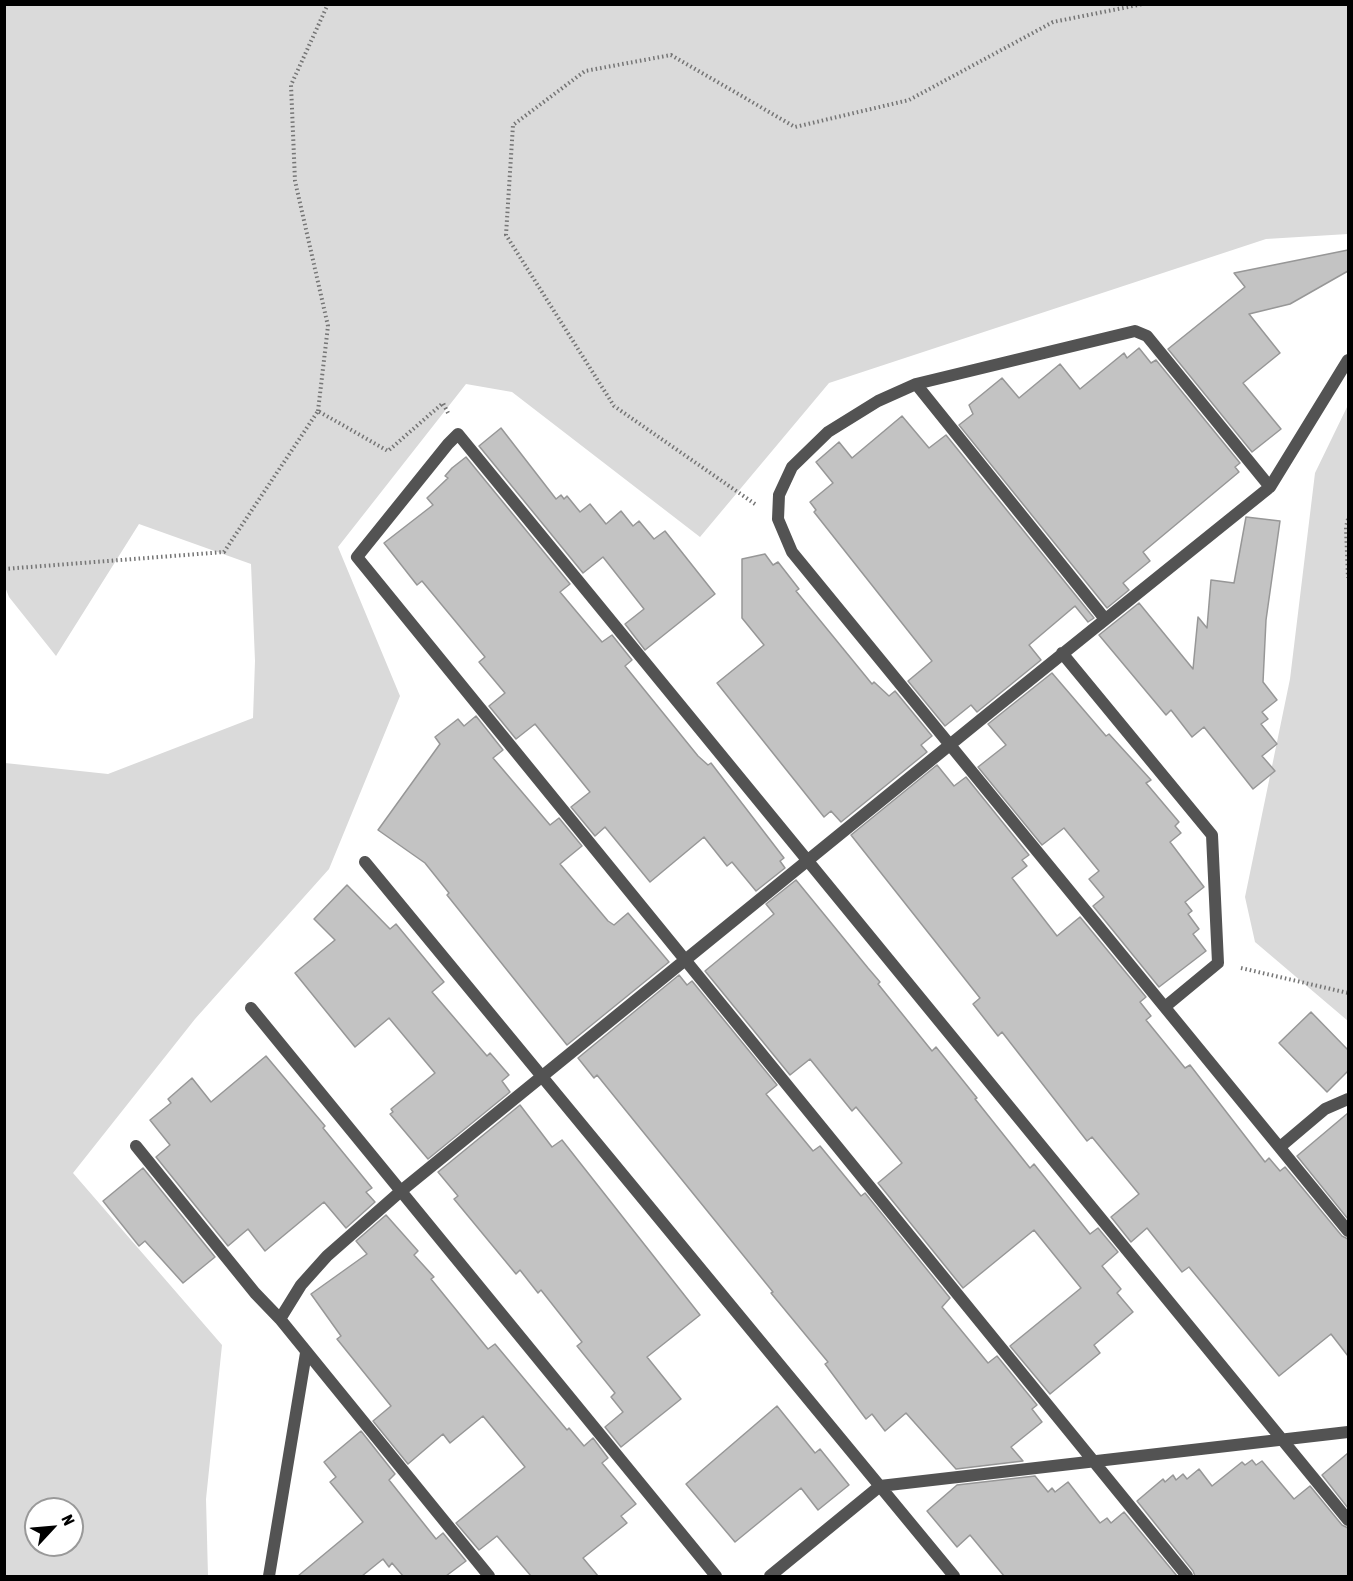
<!DOCTYPE html>
<html>
<head>
<meta charset="utf-8">
<style>
	body { margin:0 }
	#map { position:relative; width:1353px; height:1581px; overflow:hidden; background:#fff; font-family:"Asap Condensed",sans-serif }
	canvas { display:block }
	.frame { position:absolute; inset:0; border:6px solid #000; pointer-events:none }
	.north { position:absolute; left:24px; top:1497px; width:60px; height:60px; box-sizing:border-box; background:#fff; border:2px solid #999; border-radius:50%; rotate:64deg; font-size:16px; font-weight:700; line-height:24px; text-align:center; color:#000 }
	.north::after { content:''; display:block; margin:auto; width:21px; height:27px; background:#000; clip-path:polygon(50% 0,100% 100%,50% 72%,0 100%) }
</style>
</head>
<body>
<div id="map">
<canvas width="1353" height="1581"></canvas>
<div class="frame"></div>
<div class="north">N</div>
</div>
<script>
const ctx = document.querySelector('canvas').getContext('2d');
ctx.lineJoin = 'round';
function fillPath(path, color) { ctx.fillStyle = color; ctx.fill(path, 'evenodd'); }
function strokePath(path, color, width, dash) { ctx.strokeStyle = color; ctx.lineWidth = width; ctx.lineCap = dash ? 'butt' : 'round'; ctx.setLineDash(dash || []); ctx.stroke(path); }
fillPath(new Path2D(`
	M5,4l1343,1v229l-82,5 -437,144 -129,154 -188,-145 -46,-8 -128,163 62,149 -71,173 -134,150 -122,154 149,172 -16,154 2,77h-203v-813l103,11 145,-56 2,-57 -4,-97 -112,-40 -83,132 -47,-59 -4,-10zM36,1509h36v36h-36z
	M1348,405v616l-93,-79 -10,-45 45,-218 25,-206z`), '#dadada');
const building = new Path2D(`
	M1348,250v21l-58,33 -41,10 31,39 -37,30 38,46 -29,23 -84,-103 77,-62 -11,-14z
	M1139,348l12,15 5,-3 84,103 -5,4 4,5 -96,80 7,9 -27,22 6,7 -22,18 -148,-183 14,-11 -4,-9 33,-27 17,20 41,-34 20,25 44,-36 3,5z
	M902,416l27,32 17,-13 148,183 -6,4 -13,-16 -46,39 12,15 -64,52 -6,-7 -26,21 -37,-45 24,-20 -118,-149 2,-2 -6,-8 23,-19 -17,-21 23,-20 13,16z
	M501,428l55,71 5,-4 3,4 3,-3 13,16 10,-8 16,20 15,-13 12,15 6,-5 15,18 11,-8 50,63 -70,56 -20,-26 19,-15 -41,-52 -20,16 -104,-127z
	M466,457l104,127 -10,8 42,50 10,-7 20,25 -7,6 73,90 10,9 3,-2 73,95 -4,3 5,7 -29,23 -24,-29 -5,4 -23,-29 -54,45 -45,-55 -10,9 -24,-29 19,-15 -55,-68 -19,15 -27,-33 16,-13 -26,-31 6,-5 -63,-76 -5,4 -33,-42 49,-38 -6,-7 21,-20 -3,-2 7,-8z
	M1246,517l34,4 -14,99 -3,62 14,18 -15,12 6,7 -7,5 16,20 -15,12 13,15 -22,18 -49,-62 -12,10 -21,-27 -5,5 -67,-80 40,-32 54,66 5,-52 9,11 4,-48 23,3z
	M765,554l8,11 5,-3 21,27 -3,2 76,93 2,-2 15,14 6,-5 37,45 -11,9 6,7 -86,70 -10,-11 -7,6 -107,-134 47,-38 -22,-27v-59z
	M1052,673l54,63 3,-2 42,46 -5,3 33,39 -4,4 6,7 -11,9 34,45 -19,15 7,9 -4,3 11,15 -6,5 13,17 -47,36 -66,-81 11,-9 -15,-18 10,-8 -35,-43 -22,17 -64,-78 28,-22 -18,-21z
	M476,716l27,34 -10,8 57,67 9,-7 23,28 -22,18 48,57 6,4 14,-12 41,49 -102,83 -120,-150 2,-2 -24,-30 -47,-33 62,-86 -5,-7 23,-18 6,7z
	M937,765l17,21 12,-9 63,78 -7,5 5,6 -15,12 45,58 23,-19 66,80 -6,5 11,14 -5,4 39,48 5,-3 75,97 4,-4 11,13 5,-4 57,69 6,3v117l-17,-22 -52,42 -90,-109 -7,5 -35,-44 -16,14 -20,-25 28,-23 -47,-57 -5,4 -85,-109 -4,4 -25,-32 7,-6 -129,-163z
	M796,880l72,88 12,14 -2,2 54,67 4,-4 41,51 -2,1 55,69 4,-4 56,70 8,-6 20,24 -16,14 19,23 -4,4 16,19 -39,33 6,8 -50,41 -40,-48 71,-58 -47,-58 -71,58 -85,-105 24,-20 -46,-56 -4,4 -42,-52 -20,16 -85,-104 69,-57 -8,-10z
	M347,885l43,44 6,-5 48,58 -12,10 55,64 3,-3 19,22 -7,6 8,11 -82,67 -38,-45 3,-2 -2,-3 44,-36 -46,-55 -34,29 -60,-74 40,-33 -21,-21z
	M679,975l8,10 5,-4 85,104 -11,9 47,57 7,-5 41,50 4,-3 85,105 -8,9 46,56 9,-7 40,49 -5,4 10,13 -31,25 12,14 -67,8 -50,-56 -21,18 -13,-17 -6,5 -41,-55 3,-2 -57,-69 2,-1 -176,-217 -3,3 -16,-20z
	M1311,1012l37,38v21l-21,21 -48,-49z
	M266,1056l59,70 -2,2 49,60 -6,4 9,10 -29,26 -22,-26 -59,49 -17,-22 -20,17 -72,-89 14,-12 -20,-25 21,-17 -3,-4 24,-21 19,24z
	M520,1105l32,42 10,-7 138,175 -53,42 34,42 -60,48 -16,-20 18,-15 -12,-15 4,-4 -38,-47 5,-4 -41,-52 -3,3 -18,-23 -4,4 -62,-75 4,-3 -20,-24z
	M1348,1113v106l-51,-63z
	M143,1168l72,89 -32,26 -38,-42 -6,5 -36,-45z
	M386,1215l32,36 -4,4 20,22 -3,2 57,70 7,-5 72,86 2,-2 15,18 9,-8 15,20 -6,5 34,41 -15,12 6,7 -44,35 15,18h-67l-34,-40 -18,14 -23,-27 69,-56 -42,-51 -33,27 -7,-9 -35,30 -35,-43 18,-15 -54,-67 4,-3 -30,-42 56,-40 -11,-13z
	M777,1406l38,47 5,-4 29,36 -31,25 -17,-22 -66,54 -49,-58z
	M361,1431l34,43 -6,6 47,59 7,-6 23,28 -20,15h-43l-11,-13 -3,4 -6,-8 -21,17h-64l65,-54 -33,-40 6,-5 -12,-15z
	M1348,1453v55l-26,-33z
	M1252,1460l4,5 6,-4 32,38 16,-13 32,39 6,3v48h-153l-2,-5 -56,-70 26,-22 2,3 8,-7 3,5 7,-6 4,5 12,-10 13,17 30,-24 3,3z
	M1035,1476l13,16 4,-4 3,4 13,-10 32,41 7,-5 4,5 13,-11 53,64h-173l-34,-41 -13,12 -30,-36 30,-26z`);
fillPath(building, '#c3c3c3');
strokePath(building, '#979797', 1.5);
strokePath(new Path2D(`
	M318,411l10,-85 -33,-145 -4,-96 37,-81
	M755,504l-141,-98 -108,-171 7,-110 72,-54 86,-16 124,72 114,-27 144,-78 90,-18
	M1348,519l-2,8 2,51
	M4,569l220,-17 94,-141 70,40 55,-48 5,10
	M1241,968l107,25`), '#757575', 4, [1.5, 3]);
strokePath(new Path2D(`
	M916,384l189,235
	M1270,487l78,-127
	M1062,653l150,182 6,128 -52,43
	M365,862l589,714
	M251,1008l465,568
	M136,1146l119,147 25,26
	M1280,1147l45,-38 23,-10
	M269,1576l37,-223
	M489,1576l-209,-257 21,-34 26,-29 74,-65c289,-236 578,-471 869,-704l-123,-151 -12,-5 -219,53 -38,17 -50,31 -36,35 -13,28 -1,24 14,33 556,679
	M770,1576l110,-90 468,-54
	M1187,1576l-830,-1019 91,-113 10,-10 890,1086`), '#535353', 12);
</script>
</body>
</html>
